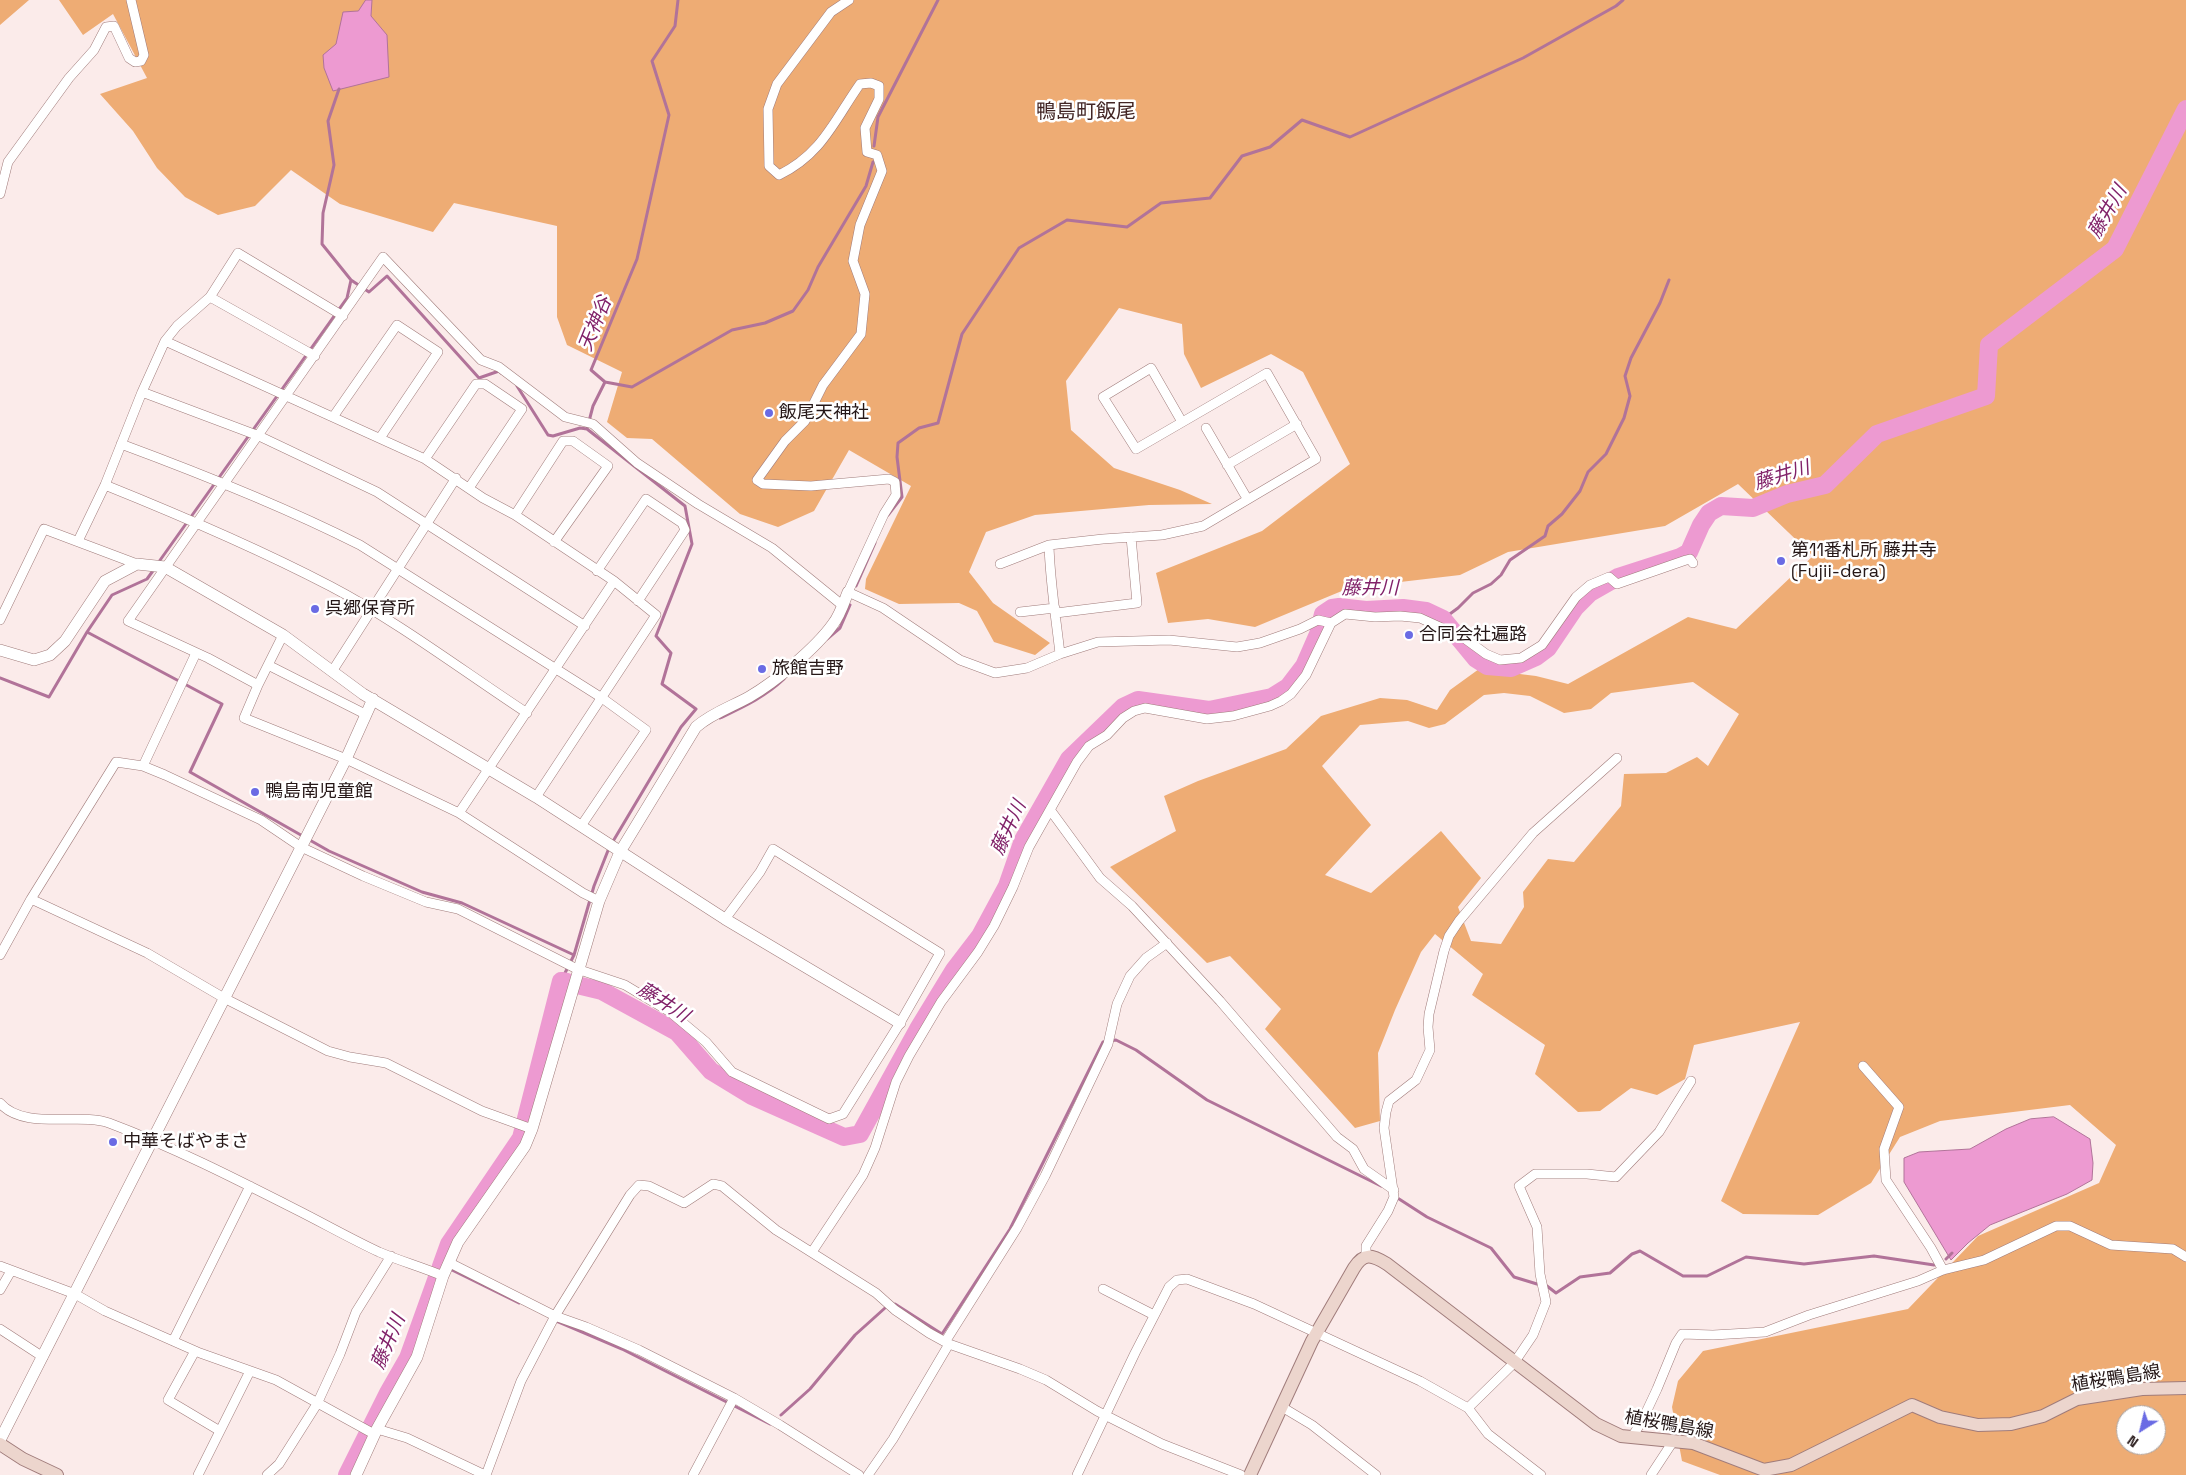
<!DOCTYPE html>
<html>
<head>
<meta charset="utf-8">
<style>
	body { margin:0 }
	#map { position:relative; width:2186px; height:1475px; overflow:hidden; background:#fbebea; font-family:"Space Grotesk",sans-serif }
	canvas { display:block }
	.north { position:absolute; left:2116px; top:1405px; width:50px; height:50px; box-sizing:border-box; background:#fff; border:1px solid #a8a2a2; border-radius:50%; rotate:216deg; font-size:14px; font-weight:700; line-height:20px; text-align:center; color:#251717 }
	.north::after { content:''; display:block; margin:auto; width:18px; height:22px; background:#6a6be4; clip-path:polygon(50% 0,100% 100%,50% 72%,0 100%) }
</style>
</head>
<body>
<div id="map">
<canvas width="2186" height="1475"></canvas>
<div class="north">N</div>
</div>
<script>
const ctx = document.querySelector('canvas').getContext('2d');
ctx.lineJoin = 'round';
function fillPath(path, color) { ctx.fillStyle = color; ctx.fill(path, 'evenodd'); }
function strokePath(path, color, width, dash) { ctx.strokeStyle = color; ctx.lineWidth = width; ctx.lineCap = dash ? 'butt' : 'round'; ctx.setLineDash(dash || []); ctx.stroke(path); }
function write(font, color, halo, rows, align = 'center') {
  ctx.font = font + ' "Space Grotesk","Noto Sans JP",sans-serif'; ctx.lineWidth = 5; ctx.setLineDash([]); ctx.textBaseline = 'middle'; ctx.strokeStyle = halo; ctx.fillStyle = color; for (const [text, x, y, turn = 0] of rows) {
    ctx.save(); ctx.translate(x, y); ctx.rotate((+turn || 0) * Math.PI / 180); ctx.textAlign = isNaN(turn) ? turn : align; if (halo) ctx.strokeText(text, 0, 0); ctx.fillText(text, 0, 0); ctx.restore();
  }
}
fillPath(new Path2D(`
	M0,0h29l-29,25z
	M59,0h2127v1475h-466l-38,-14 -10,-54 6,-26 25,-30 205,-42 70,-73 121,-53 17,-38 -46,-40 -130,16 -40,16 -29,46 -53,32 -75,-1 -22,-13 79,-179 -106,23 -9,34 -28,16 -26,-7 -31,23 -22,1 -43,-38 10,-29 -73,-50 11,-21 -48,-40 -14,18 -26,58 -17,43 2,68 -25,7 -90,-99 16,-20 -51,-53 -23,7 -97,-96 66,-36 -12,-35 34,-15 88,-32 35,-33 59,-18 27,2 30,10 13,-20 29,-21 57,7 32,8 120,-67 48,12 77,-73 -75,-72 -73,42 -157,26 -48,23 -111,13 -94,39 -47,-8 -40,4 -12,-50 106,-42 88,-67 -47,-92 -32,-18 -70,34 -17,-34 -2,-30 -63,-16 -53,73 5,49 43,38 66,22 32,14 -63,1 -114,10 -49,17 -17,40 24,31 57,40 -15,12 -41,-13 -17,-31 -18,-8 -60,1 -34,-15 1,-10 45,-93 -62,-36 -35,61 -36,16 -38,-13 -88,-75 -25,-1 -20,-16 15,-50 -55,-27 -10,-28v-91l-103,-23 -21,29 -93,-28 -49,-34 -36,36 -37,9 -33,-18 -28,-29 -24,-37 -33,-37 47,-16 -34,-64 -30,21zM1693,682l46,32 -31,52 -11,-9 -31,16 -42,1 -3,32 -47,56 -26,-3 -25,33 1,15 -23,37 -30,-3 -13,-34 23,-29 -40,-47 -70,62 -46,-18 46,-50 -49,-59 38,-41 48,-4 21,7 16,-4 39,-29 20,-2 26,3 34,17 27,-4 20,-16zM2126,1415h30v30h-30z`), '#eeac74');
const water = new Path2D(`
	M366,0h6l-1,16 16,19 2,42 -56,14 -9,-23 -1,-13 13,-11 7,-32 15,-1z
	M2054,1117l36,22 3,24 -1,17 -25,14 -77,31 -22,18 -17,17 -47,-78v-24l15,-6 51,-3 36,-20 24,-10z`);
fillPath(water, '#ed9ad1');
strokePath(water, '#b17399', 1);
strokePath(new Path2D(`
	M874,146l4,-29 60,-117
	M351,280l18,12 18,-16 92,102 20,-7 2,2
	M605,382l27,5 100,-57 33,-7 28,-12 15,-21 10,-23 48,-81 7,-24
	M517,386l31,49 5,1 27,-8 7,1 6,-23 12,-24 -14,-12 46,-111 32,-144 -17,-54 23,-35 3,-26
	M587,429l98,77 7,38 -36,92 15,17 -9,31 34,25 -15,18 -69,116
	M888,515l14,-18 -5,-40 1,-14 21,-15 19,-5 24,-89 57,-86 48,-28 60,7 34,-24 49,-5 32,-42 28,-9 32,-27 48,17 173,-79 93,-52 7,-6
	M158,563l189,-265 4,-18 -29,-36 1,-31 11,-48 -6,-44 11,-32
	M856,586l19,-43
	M1443,619l15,-11 15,-15 18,-9 10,-9 9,-15 35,-24 3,-10 14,-12 18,-23 8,-19 18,-18 18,-36 6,-22 -5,-20 6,-18 29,-55 9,-23
	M87,632l135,72 -32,68 139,79 93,41 40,11 112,52
	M827,639l13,-11 10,-23
	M0,678l49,19 38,-65 25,-37 35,-16 8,-11
	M720,718c23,-11 45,-21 64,-39
	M561,981l13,-26 20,-69 15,-38
	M1396,1197l31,20 64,31 23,29 23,7
	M1946,1259l6,-6
	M452,1270l67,33
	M1547,1286l9,7 24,-16 30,-4 22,-19 8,-3 43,25h24l39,-19 58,7 70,-8 60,9
	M895,1304l47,30 68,-105 93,-187 13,-2 20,10 71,50 174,86
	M554,1320l68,29 148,75
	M781,1415l29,-26 45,-54 30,-27`), '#b17399', 3);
strokePath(new Path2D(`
	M577,985l25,6 75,41 34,39 41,25 92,41 16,-3 58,-105 36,-59 26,-34 27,-50 16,-46 46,-81 54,-52 15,-7 71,10 63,-13 16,-10 16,-21 14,-32 5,-20 9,-6 7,-1 27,3 37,-2 23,3 17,8 33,40 11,7 24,2 25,-11 12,-9 27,-40 15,-15 28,-16 62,-20 9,-5 12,-27 8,-12 12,-7 32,2 34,-14 38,-9 52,-51 109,-38 3,-51 126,-96 71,-140
	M347,1475l41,-82 20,-35 41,-114 72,-106 40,-157 6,1`), '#ed9ad1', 18);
const minor = new Path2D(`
	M849,0l-18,12 -54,72 -9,25 1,57 10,9c43,-21 55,-54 81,-91l11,-1 8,3v13l-14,29 2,24 10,3 5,16 -22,54 -7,36 12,33 -4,40 -38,51 -18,36 -20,20 -28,39 6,4 48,2 78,-7 6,3 1,13 -12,19 -36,78 35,16 77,52 35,13 32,-5 33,-14 38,-12 71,-2 68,7 23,-4 40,-14 18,-9 13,3
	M0,194l8,-32 61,-84 25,-28 12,-23 8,-1 15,32 6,4 6,-1 3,-6 -13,-55
	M210,297l105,59
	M165,341l260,118 58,39 32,17 99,66 42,34 -120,182
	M142,392l117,44 118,56 208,134
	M333,417l64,-92 41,27 -58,86
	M1206,428l39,67
	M121,444c81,30 162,62 239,101l242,153 44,32 -65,96
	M425,459l51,-75h9l37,25 -53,79
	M1227,465l70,-41
	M105,485c77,31 152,63 225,101 67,35 133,85 197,127
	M515,515l48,-74h10l35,25 -54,76
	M78,541l27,-56 37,-93 23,-51 12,-15 33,-29 28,-44 105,63
	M1049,545c1,37 7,73 11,109
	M1000,564l49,-19 54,-6 59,-4 41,-9 113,-67 -49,-86 -131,76 -33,-52 48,-29 31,54
	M597,571l49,-72 36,24 3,7 -47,71
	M1020,612l35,-4
	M1056,613l81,-10 -6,-66
	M0,620l44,-91 93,35
	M283,635l-25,50 -14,33 102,41 113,54 124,80 16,8
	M268,665l97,49
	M333,670l123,-192
	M258,685l-50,-27 -80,-37 255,-364 98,103 18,7 66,50 28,7 44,39 61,41 74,44 70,57
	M143,766l53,-113
	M1051,811l49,67 32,28 88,95 117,136 16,12 11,20 30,21
	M459,813l155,-232
	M31,899l116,54 77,45 104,53 22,6 36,6 96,48 50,18
	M0,955l31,-56 85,-137 27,4 22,9 96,45 40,27 62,29 63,26 32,7 119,60 48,16 45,27 36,30 26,30 97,47 14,-5 57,-91 40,-70 -167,-104 -13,23 -35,47
	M1863,1066l36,41 -15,42 2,31 45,68 12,22
	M0,1103c24,28 80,9 109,20 64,24 125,55 186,86 28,14 56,30 84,43 21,9 43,15 64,24
	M812,1252l51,-77 12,-27 21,-66 13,-26 32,-54 37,-50 16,-26 19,-39 16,-40 48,-85 12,-16 18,-11 16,-17 11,-7 11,-3 62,11 26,-3 37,-10 11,-5 10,-7 15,-19 25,-52 14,-9 30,3 25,-1 20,2 44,20 22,16 14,6 21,-2 21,-13 34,-48 14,-12 19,-8 8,7 69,-24 4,-1 3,4
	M1366,1257v-11l22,-35 6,-14 -10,-69 2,-16 3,-11 27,-21 14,-30 -2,-23 1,-13 15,-63 5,-15 10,-15 74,-88 84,-75
	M450,1263l105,53 31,11 53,23 95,48 46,27 79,50
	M0,1266l75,28 30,17 95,42 76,27 98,54
	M1103,1289l51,26
	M0,1290l11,-19
	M0,1329l43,28
	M173,1341l77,-155
	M945,1342l72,-114 28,-52 63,-132 9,-40 13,-28 16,-18 21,-15
	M195,1351l-27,49 52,31
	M1282,1407l30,18 64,50
	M1468,1408l46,-45 19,-28 13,-33 -6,-28 -3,-47 -18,-41 16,-12h52l29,3 43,-45 32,-51
	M377,1429l30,9 78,37
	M1632,1437l10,-16 15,-32 19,-46 6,-9 31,1 52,-3 44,-17 109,-34 25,-11 41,-10 72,-34h14l41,19 62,4 13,8
	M198,1475l52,-104
	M267,1475l12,-11 38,-60 23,-50 16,-42 35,-56
	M486,1475l35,-94 34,-65 75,-121 9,-10 10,1 35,17 29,-19 9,2 54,44 100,63 19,17 34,23 20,11 71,25 26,11 51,31 65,33 79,31
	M693,1475l41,-77
	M868,1475l25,-36 56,-95
	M1077,1475l58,-122 34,-66 8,-7 10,-1 67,25 166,77 48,27 20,26 53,41
	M1651,1475l21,-32`);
const tertiary = new Path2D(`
	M0,650l34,10 16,-5 15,-14 40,-60 32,-17 28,3 118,68 80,59 173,103 189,122 175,104
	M0,1440l346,-681 27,-60
	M356,1475l21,-46 40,-72 26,-81 15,-34 67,-96 7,-17 67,-228 21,-49 76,-125c16,-14 35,-20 53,-30 26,-15 67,-49 84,-73 7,-9 11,-22 15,-32`);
const secondary = new Path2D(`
	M0,1444l23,15 34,16
	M1250,1475l62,-134 42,-73c10,-16 18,-13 33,-4l209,160 25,12 72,7 71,27 27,-5 121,-60 28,12 38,8 33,-1 32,-8 34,-17 65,-10 44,-1`);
strokePath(minor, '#a07c7b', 10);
strokePath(tertiary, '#a07c7b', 12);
strokePath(secondary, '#a07c7b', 14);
strokePath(minor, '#fff', 9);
strokePath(tertiary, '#fff', 11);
strokePath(secondary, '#ecd5cd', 12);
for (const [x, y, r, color] of [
	[769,413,5,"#6a6be4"],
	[1781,561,5,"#6a6be4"],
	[315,609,5,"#6a6be4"],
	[1409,635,5,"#6a6be4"],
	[762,669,5,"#6a6be4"],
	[255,792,5,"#6a6be4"],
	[113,1142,5,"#6a6be4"]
]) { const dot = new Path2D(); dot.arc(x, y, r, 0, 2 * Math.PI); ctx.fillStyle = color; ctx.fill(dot); strokePath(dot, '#fff', 2); }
write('18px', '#251717', '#fff', [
	["飯尾天神社",779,413],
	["第11番札所 藤井寺",1791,551],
	["(Fujii-dera)",1791,572],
	["呉郷保育所",325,609],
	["合同会社遍路",1419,635],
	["旅館吉野",772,669],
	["鴨島南児童館",265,792],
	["中華そばやまさ",123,1142]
], 'left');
write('18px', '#251717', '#fff', [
	["植桜鴨島線",2116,1379,-9],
	["植桜鴨島線",1669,1425,10]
]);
write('italic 19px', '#812269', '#fff', [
	["藤井川",2108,212,-60],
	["天神谷",596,324,-68],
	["藤井川",1782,476,-17],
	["藤井川",1370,589],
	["藤井川",1009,828,-65],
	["藤井川",663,1003,32],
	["藤井川",389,1342,-67]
]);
write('20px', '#422524', '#fff', [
	["鴨島町飯尾",1086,113]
]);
</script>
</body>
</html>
